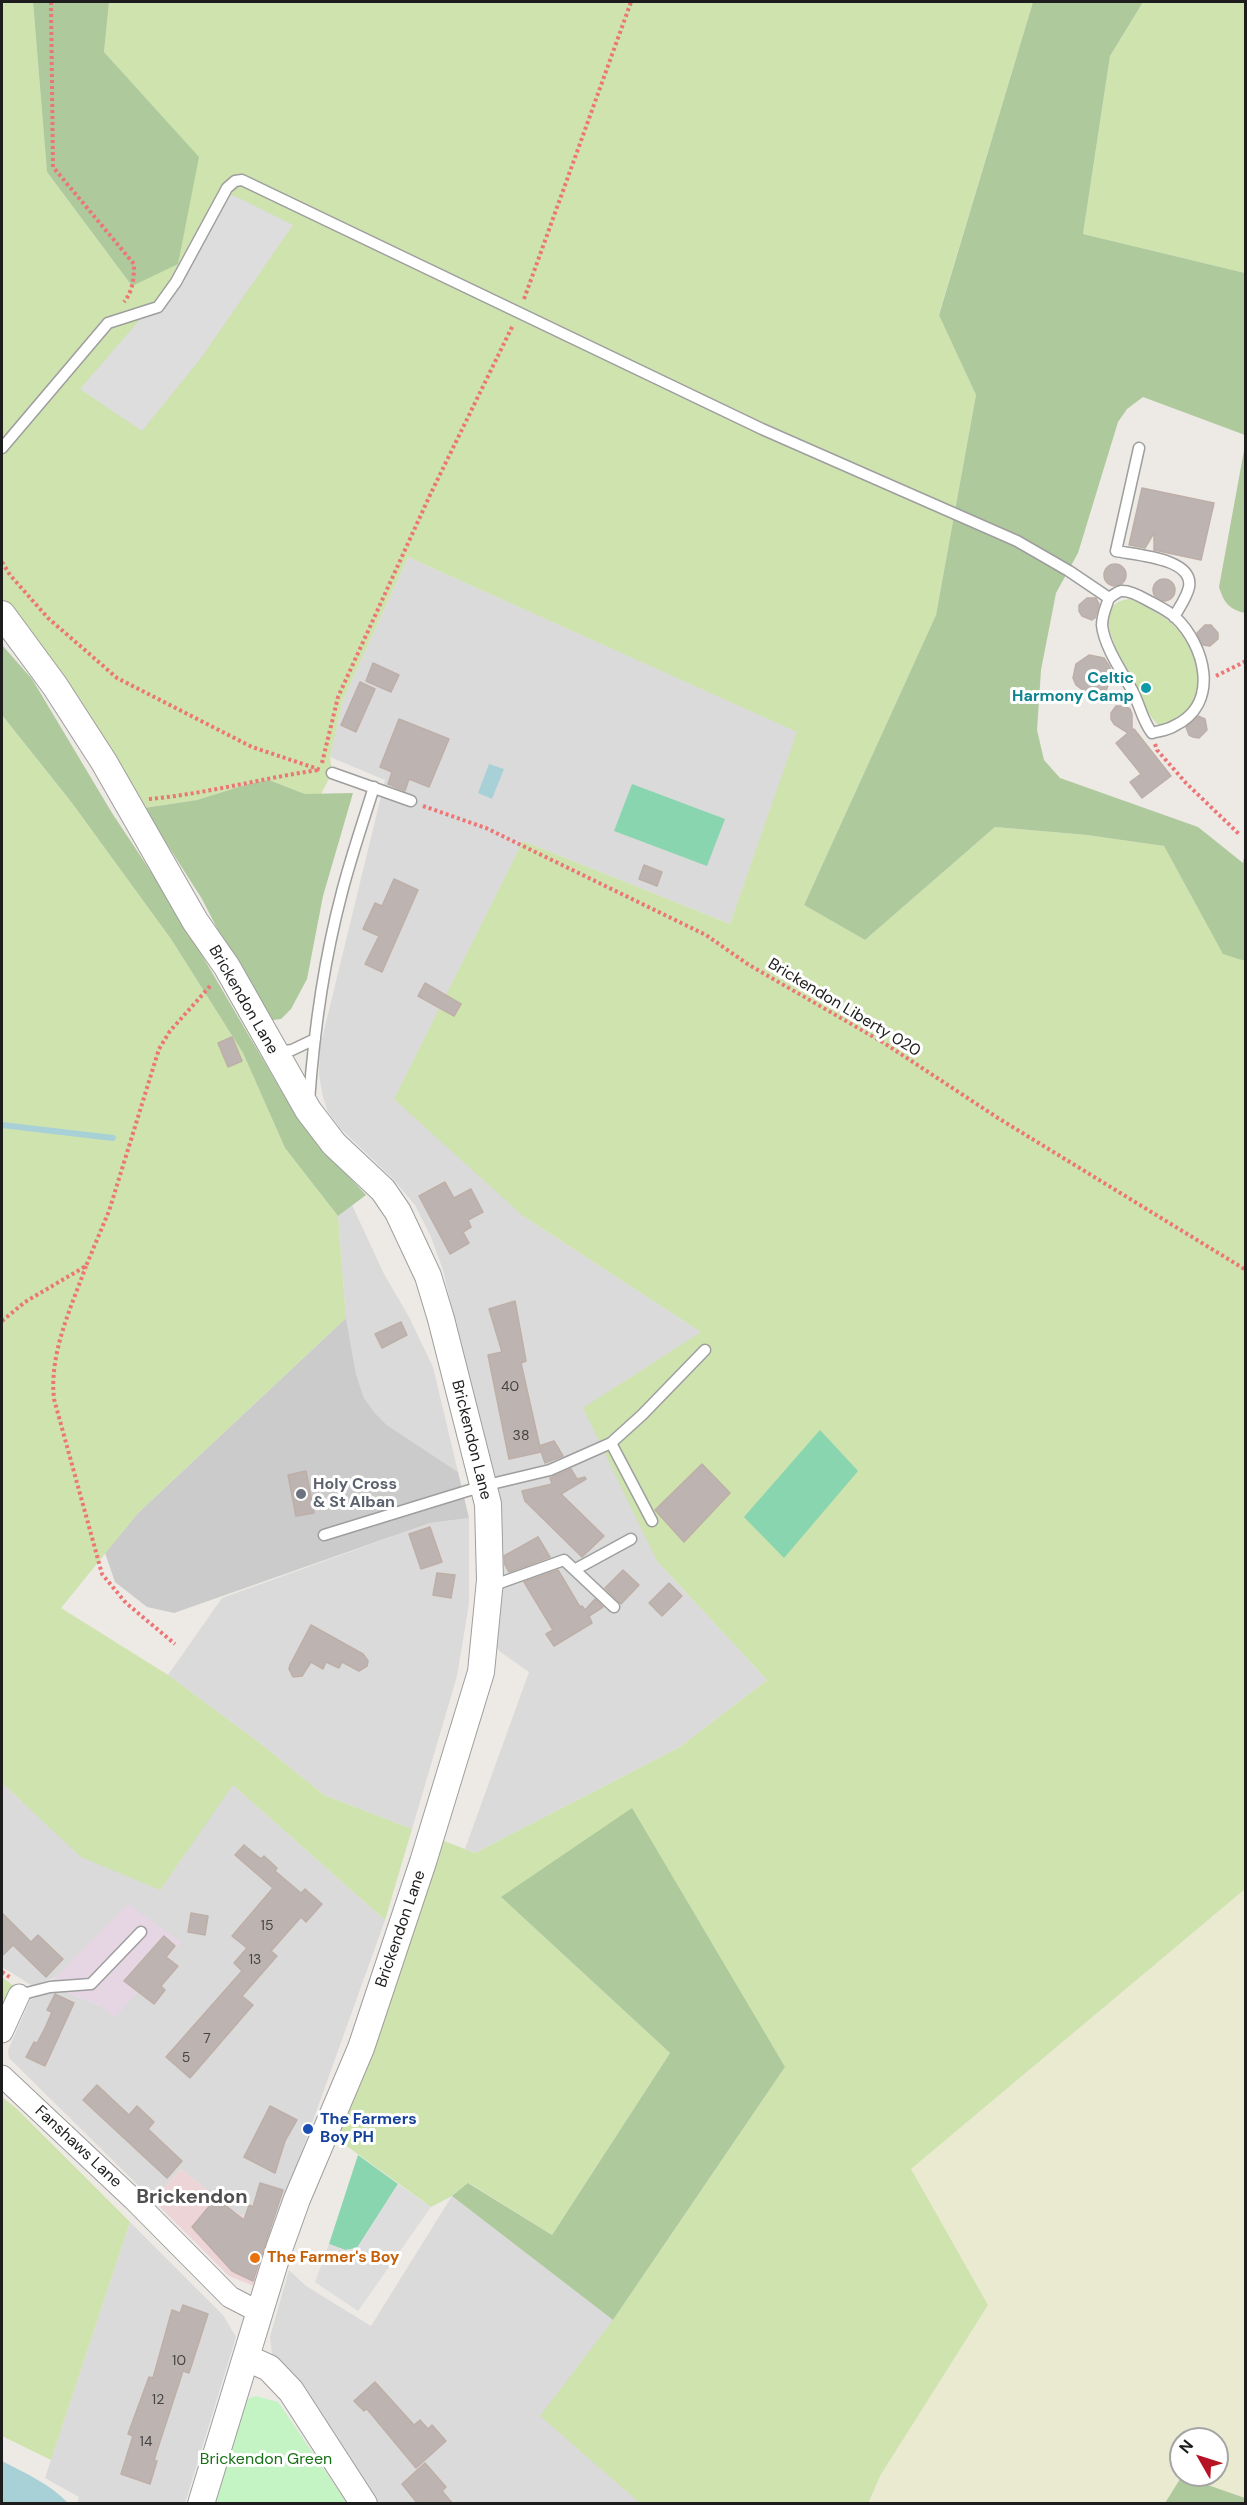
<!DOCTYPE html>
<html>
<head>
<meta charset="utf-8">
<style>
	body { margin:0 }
	#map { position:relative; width:1247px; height:2505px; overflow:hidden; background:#ede9e4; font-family:"DM Sans",sans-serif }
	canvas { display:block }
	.frame { position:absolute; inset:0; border:3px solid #1d1d1d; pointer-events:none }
	.north { position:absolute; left:1169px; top:2427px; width:60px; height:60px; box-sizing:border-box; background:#fff; border:2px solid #a5a5a5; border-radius:50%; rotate:309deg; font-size:16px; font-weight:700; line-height:24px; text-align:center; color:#1d1d1d }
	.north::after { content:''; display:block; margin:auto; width:21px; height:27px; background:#b71324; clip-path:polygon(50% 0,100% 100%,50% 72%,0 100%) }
</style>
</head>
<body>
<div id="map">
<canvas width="1247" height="2505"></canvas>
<div class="frame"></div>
<div class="north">N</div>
</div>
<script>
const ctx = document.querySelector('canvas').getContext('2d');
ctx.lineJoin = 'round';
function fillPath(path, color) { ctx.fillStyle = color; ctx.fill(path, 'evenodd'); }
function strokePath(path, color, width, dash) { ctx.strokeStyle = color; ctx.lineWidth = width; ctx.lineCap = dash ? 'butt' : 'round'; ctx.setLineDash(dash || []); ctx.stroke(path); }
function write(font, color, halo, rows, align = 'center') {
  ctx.font = font + ' "DM Sans",sans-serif'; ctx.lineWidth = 6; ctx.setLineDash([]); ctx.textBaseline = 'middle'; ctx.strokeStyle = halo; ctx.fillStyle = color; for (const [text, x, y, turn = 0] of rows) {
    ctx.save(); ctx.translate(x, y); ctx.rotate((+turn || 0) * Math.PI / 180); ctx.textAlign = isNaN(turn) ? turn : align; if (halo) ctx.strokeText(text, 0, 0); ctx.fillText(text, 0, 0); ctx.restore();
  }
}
fillPath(new Path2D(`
	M408,557l390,175 -68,192 -207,-83v375l178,116 -44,229 110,119 -87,67 -205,106 -10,-4 64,-177 -30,-21 -4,-8v-147l-52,-226 -12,-33 -16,-32 -23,-27 -52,-50 -12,-16 -5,-15 -4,-22 1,-28 65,-267 -55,-23 13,-57z
	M352,1205l32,69 25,43 24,50 25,105 -71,-47 -12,-12 -11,-15 -8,-24 -10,-56 -8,-102z
	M469,1518v86l-12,72 -45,153 -88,-34 -63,-51 -93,-69 54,-77 208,-75z
	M2,1783l19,18 212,-16 152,135 -111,309 -39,-17 -54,-43 -28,31 -144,-142 -1,-8 22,-50 25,-10h7l38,16 81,-64 -125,35 -21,8h-4l-29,-18z
	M452,2196l161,124 267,156 -12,28 -497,-1 -98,-140 -3,-26 19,-67 17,16 65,40z
	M130,2222l93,93 13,22 -51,166h-108l2,-6 -34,-19z`), '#dbdada');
fillPath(new Path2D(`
	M181,2169l54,43 42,19 -23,55 -25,-10 -76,-76z`), '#edd4d6');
fillPath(new Path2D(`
	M128,1904l53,38 -66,76 -15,-12 -38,-16h-8l-24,10 1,-15 15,-2 10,-6z`), '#e6d6e4');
fillPath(new Path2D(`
	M346,1318l10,56 8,24 11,15 12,12 71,47 11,46 -39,5 -256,90 -27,-6 -32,-25 -10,-29 33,-40z`), '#cbcbcb');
fillPath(new Path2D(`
	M1245,1889v609l-63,-22 -17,27 -297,1 12,-28 108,-171 -77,-136zM1181,2439h36v36h-36z`), '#eaead0');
fillPath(new Path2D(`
	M2,2h31l14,170 85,114 67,-128 -95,-106 5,-50h924l-94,312 37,81 -40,220 -132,290 61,35 130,-113 92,8 77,11 59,107 22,8v928l-334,280 77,136 -108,171 -12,27h-228l-100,-87 73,-96 172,-253 -284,-170 169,156 -118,182 -83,-52 -17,13 -21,11 -98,-71 106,-297 36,14 205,-106 87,-67 -110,-119 -74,-153 118,-76 -178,-116 -129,-117 129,-258 207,83 67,-192 -389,-175 -65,143 -13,57 2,16 -11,21h-16l-36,-14 -21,4 -51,16 -53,8 -142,-210z
	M1143,2h102v271l-162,-39 27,-178z
	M1130,599c25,10 58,31 67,58 2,7 1,16 2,24 1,12 -5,25 -15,32 -8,6 -15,12 -25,12 -13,-8 -54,-92 -51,-107 1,-13 11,-18 22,-19z
	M2,715l70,88 99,136 72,114 42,95 53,68 8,102 -208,195 -77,95 107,67 93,69 63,51 88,34 -27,91 -152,-135 -73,105 -79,-33 -79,-74z
	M2,1977l13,10 -13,31z
	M2,2097l14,11 114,114 -79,238 -49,-24z`), '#cee3ae');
fillPath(new Path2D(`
	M33,2h76l-5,50 95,105 -21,107 -46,22 -85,-114z
	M1033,2h110l-33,54 -27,178 162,39v162l-102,-38 -16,12 -9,13 -40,131 -22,40 -15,77 -4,60 7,30 16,18 138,49 45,36 2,-11v109l-22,-7 -59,-108 -77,-11 -92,-8 -130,113 -61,-35 132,-290 40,-220 -37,-80z
	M1245,445l1,168h-1c-16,-4 -21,-10 -26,-26z
	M2,645l30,34 80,134 57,86 127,217 28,34 42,45 -28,21 -53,-68 -42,-95 -72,-114 -99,-136 -70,-88z
	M269,780l36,14 48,-1 -30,103 -16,83 -16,30 -10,10 -8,1 -13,-8 -58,-113 -58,-91 53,-8 51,-16z
	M632,1808l153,259 -172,253 -161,-124 16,-13 84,52 118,-182 -169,-156z
	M1182,2476l63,22v5h-80z`), '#aec99c');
fillPath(new Path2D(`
	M256,2396l22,6 69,101 -138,1 31,-102z`), '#c5f4c4');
fillPath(new Path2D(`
	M632,784l93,35 -18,47 -93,-35z
	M820,1430l38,41 -74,87 -40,-41z
	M358,2155l40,29 -41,64 -12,2 -16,-6z`), '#88d5af');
fillPath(new Path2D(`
	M217,194l18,2 58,29 -92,133 -59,73 -62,-42 81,-94z
	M398,2184l33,23 -73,104 -43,-29 14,-38 16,6 12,-2z`), '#ddd');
fillPath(new Path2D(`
	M489,764l15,5 -12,30 -14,-6z
	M2,2461c23,12 48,23 66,42h-66z`), '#a8d1d7');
strokePath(new Path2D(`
	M2,1125l111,13`), '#a8d1d7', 6);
const building = new Path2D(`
	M1142,488l72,15 -13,57 -47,-10v-17l-9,15 -16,-3z
	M1104 575a11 11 0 1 1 22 0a11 11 0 1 1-22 0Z
	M1153 590a11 11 0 1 1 22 0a11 11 0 1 1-22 0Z
	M1087,598h9l3,6 -4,14 -3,2 -10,-4 -3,-5v-6z
	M1205,625h6l7,8v6l-8,7 -7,-1 -6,-12z
	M1089,655l15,3 6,9 1,11 -6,15 -17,1 -12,-9 -3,-7 3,-14z
	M373,663l26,12 -8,17 -25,-11z
	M360,682l15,7 -19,43 -15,-7z
	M1116,706h9l5,3 2,5v16l2,-1 37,47 -29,22 -12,-16 11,-8 -25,-31 12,-10 -14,-9 -3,-5v-6z
	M1198,716l7,3 2,11 -8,8 -6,-1 -4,-2 -3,-8z
	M399,719l50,20 -20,48 -20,-8 -4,12 -17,-7 4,-12 -12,-5z
	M644,865l18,7 -5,14 -18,-7z
	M394,879l24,11 -36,82 -17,-8 14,-28 -16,-7 12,-26 7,3z
	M425,983l36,21 -7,12 -36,-20z
	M232,1037l10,24 -14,6 -10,-24z
	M445,1182l9,16 17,-9 12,23 -15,8 3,7 -8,5 6,11 -19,11 -31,-58z
	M515,1301l11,60 -5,2 20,89 -32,7 -21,-104 14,-3 -13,-43z
	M401,1322l6,13 -25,13 -7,-14z
	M554,1441l9,15 -18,7 -6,-17z
	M702,1464l28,29 -46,49 -29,-32z
	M571,1469l6,10 8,-2 1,2 -25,15 43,42 -22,21 -57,-56 -3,-10 30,-7 -2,-6z
	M306,1471l8,42 -18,3 -8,-41z
	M430,1527l12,35 -21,7 -12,-35z
	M538,1537l12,20 -41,15 -4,-7 -1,-9z
	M558,1570l22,37 2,-1 3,4 10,-11 8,8 -14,9 3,7 -38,23 -8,-12 7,-4 -29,-48z
	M623,1570l16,15 -18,19 -16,-16z
	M437,1573l18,2 -4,23 -18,-3z
	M669,1583l13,13 -20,20 -13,-13z
	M311,1625l52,29 5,7 -1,5 -8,5 -17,-9 -3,6 -13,-6 -3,7 -12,-7 -9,14 -9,1 -4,-8 1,-4z
	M244,1845l17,14 3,-3 13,12 -2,3 26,22 4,-4 17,15 -16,18 -5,-5 -30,34 6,5 -35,40 11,9 -63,73 -24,-21 76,-86 -8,-8 13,-15 -15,-12 41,-48 -38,-33z
	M2,1913l29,29 7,-7 25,24 -17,18 -33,-32 -11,11z
	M191,1913l17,3 -3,19 -17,-3z
	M164,1936l11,10 -9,11 12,9 -17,20 4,4 -11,14 -30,-23z
	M55,1994l19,9 -29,63 -19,-9 8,-15 3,1 8,-15 7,-16 -5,-2z
	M97,2085l32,30 8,-9 17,16 -6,7 34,32 -15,17 -84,-78z
	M270,2106l27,14 -12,21 -10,32 -31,-16z
	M260,2183l23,7 -30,91 -21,-10 -40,-44 24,-29 28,22 5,-15 4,2z
	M183,2305l25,9 -19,59 -6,-2 -29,89 3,1 -7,23 -29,-10 12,-38 -5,-2 21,-57 4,1 19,-68 8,3z
	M375,2382l39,43 6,-5 8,9 4,-4 14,16 -30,27 -49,-59 -3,2 -10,-10z
	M425,2463l21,24 -4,4 11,13h-35l-16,-20z`);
fillPath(building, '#bdb4b1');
strokePath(building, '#bdafa7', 1.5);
const service = new Path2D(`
	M2,448l106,-125 50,-16 18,-25 51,-94 8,-7 7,-1 520,249 255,112 52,30 40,27c-3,9 -7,17 -7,27 2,21 20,47 30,65 8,15 10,30 20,43 7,-2 16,-3 22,-7 47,-22 31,-81 1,-109 -8,-7 -19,-12 -28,-17 -7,-4 -18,-10 -26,-9 -4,1 -9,5 -12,7
	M1139,448l-23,103c19,4 78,7 73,36 -2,10 -10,21 -15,30
	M332,773l79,28
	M277,1052l15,-2 23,-11
	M309,1101c5,-70 15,-141 33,-209 9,-35 21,-70 32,-105
	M611,1443l41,78
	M324,1535l159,-49 67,-16 61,-27 31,-28 63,-65
	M576,1569l55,-30
	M490,1580l7,4 67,-24 50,47
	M19,1995l31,-8 41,-3 50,-52`);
const minor = new Path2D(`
	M2,2032l17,-37
	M2,2076l131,123 97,98 31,16`);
const tertiary = new Path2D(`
	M2,614l53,72 49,76 91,159 32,46 81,143 26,34 49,46 15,22 30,64 13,43 47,185 2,76 -9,92 -58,190 -62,186 -64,151 -18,50 -78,255
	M247,2358l22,10 22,23 73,113`);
strokePath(service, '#9e9e9e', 13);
strokePath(minor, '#9e9e9e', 23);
strokePath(tertiary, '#9e9e9e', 28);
strokePath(new Path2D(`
	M51,2l2,165 81,97c0,14 -1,27 -10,38
	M524,299l107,-297
	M2,562l8,13 38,43 69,60 135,69 69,23
	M1216,676l30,-15
	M1155,744l2,6 29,33 54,52
	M322,763l16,-66 92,-202 83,-170
	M149,799c57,-5 113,-21 170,-29
	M423,806l63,22 220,107 43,30 135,78 114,75 248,152
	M86,1266c-15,42 -37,87 -32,133l48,175 24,29 49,41
	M2,1321l23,-19 61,-36 23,-55 50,-162 11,-18 42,-47
	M2,1972l9,6`), '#ec7576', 4, [3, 3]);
strokePath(service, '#fff', 10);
strokePath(minor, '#fff', 21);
strokePath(tertiary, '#fff', 26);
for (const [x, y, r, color] of [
	[1146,688,6,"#0f9aa8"],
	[301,1494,6,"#6b7280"],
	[308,2129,6,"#1a4fb4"],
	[255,2258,6,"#e8710a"]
]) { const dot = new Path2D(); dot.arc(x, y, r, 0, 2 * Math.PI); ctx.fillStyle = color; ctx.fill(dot); strokePath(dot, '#fff', 2); }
write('14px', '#454342', null, [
	["40",510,1387],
	["38",521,1436],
	["15",267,1926],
	["13",255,1960],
	["7",207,2039],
	["5",186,2058],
	["10",179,2361],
	["12",158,2400],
	["14",146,2442]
]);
write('bold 16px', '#0d838f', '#fff', [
	["Celtic",1134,679],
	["Harmony Camp",1134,697]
], 'right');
write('16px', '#1d1d1d', '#fff', [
	["Brickendon Lane",243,1000,60],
	["Brickendon Liberty 020",844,1008,31],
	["Brickendon Lane",471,1440,76],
	["Brickendon Lane",401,1929,-71],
	["Fanshaws Lane",78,2147,43]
]);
write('bold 16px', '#5b616d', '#fff', [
	["Holy Cross",313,1485],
	["& St Alban",313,1503]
], 'left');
write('bold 16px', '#164399', '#fff', [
	["The Farmers",320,2120],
	["Boy PH",320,2138]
], 'left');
write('bold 16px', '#c56008', '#fff', [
	["The Farmer's Boy",267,2258]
], 'left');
write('16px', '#177015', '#fff', [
	["Brickendon Green",266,2460]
]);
write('bold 20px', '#505050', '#fff', [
	["Brickendon",192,2198]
]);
</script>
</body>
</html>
